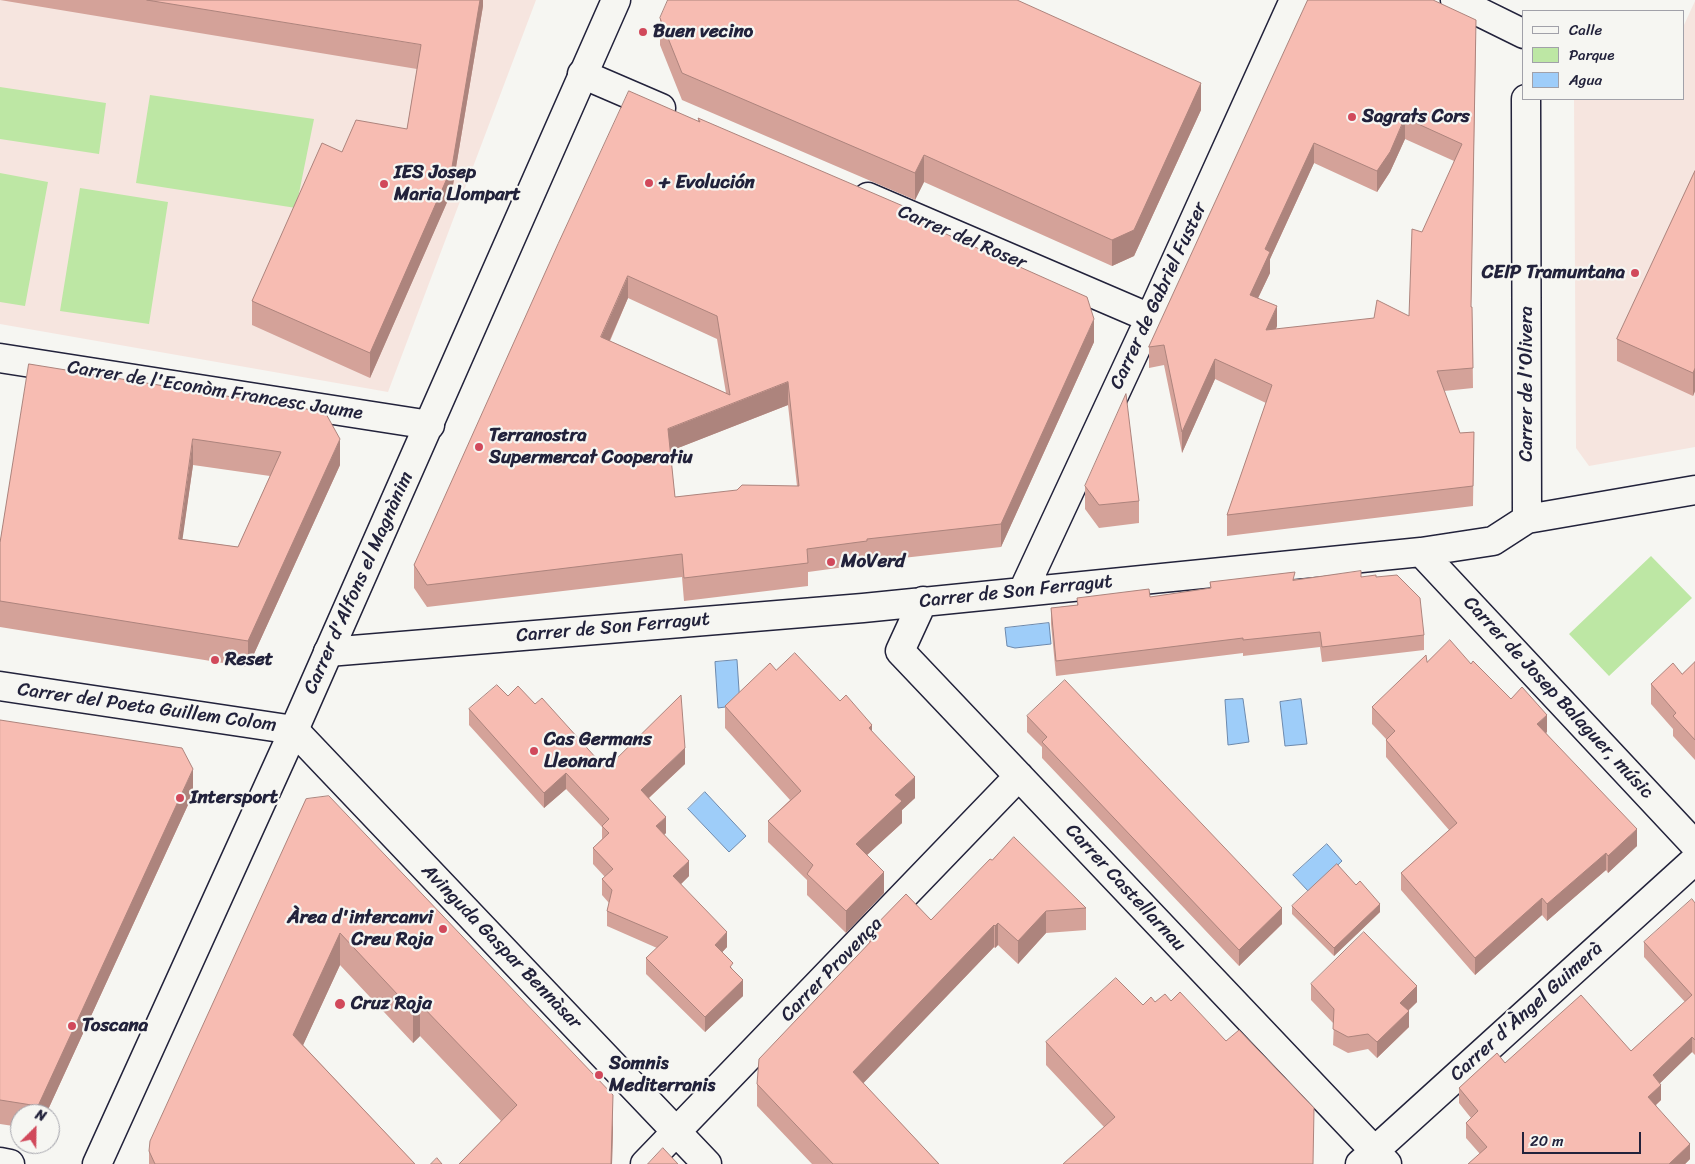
<!DOCTYPE html>
<html>
<head>
<meta charset="utf-8">
<style>
	body { margin:0 }
	#map { position:relative; width:1695px; height:1164px; overflow:hidden; background:#f6f6f2; font-family:Sriracha,sans-serif }
	canvas { display:block }
	.legend { position:absolute; left:1522px; top:10px; width:162px; height:90px; box-sizing:border-box; background:#f6f6f2; border:1px solid #a1a1a9; margin:0; padding:6px 9px; list-style:none; font-size:15px; color:#22223b }
	.legend li { display:flex; align-items:center; gap:10px; height:25px }
	.legend b { width:25px; border:1px solid #a1a1a9 }
	.north { position:absolute; left:10px; top:1104px; width:50px; height:50px; box-sizing:border-box; background:#f6f6f2; border:1px solid #a1a1a9; border-radius:50%; rotate:23deg; font-size:14px; font-weight:700; line-height:20px; text-align:center; color:#22223b }
	.north::after { content:''; display:block; margin:auto; width:18px; height:22px; background:#d1495b; clip-path:polygon(50% 0,100% 100%,50% 72%,0 100%) }
	.scale { position:absolute; left:1522px; top:1132px; width:119px; height:22px; box-sizing:border-box; border:2px solid #22223b; border-top:0; padding-left:6px; font-size:15px; line-height:18px; white-space:nowrap; color:#22223b; -webkit-text-stroke:4px #f6f6f2; paint-order:stroke }
</style>
</head>
<body>
<div id="map">
<canvas width="1695" height="1164"></canvas>
<ul class="legend">
<li><b style="height:6px;background:#f6f6f2"></b>Calle</li>
<li><b style="height:14px;background:#bde7a4"></b>Parque</li>
<li><b style="height:14px;background:#9ecdf9"></b>Agua</li>
</ul>
<div class="north">N</div>
<div class="scale">20 m</div>
</div>
<script>
const ctx = document.querySelector('canvas').getContext('2d');
ctx.lineJoin = 'round';
function fillPath(path, color) { ctx.fillStyle = color; ctx.fill(path, 'evenodd'); }
function strokePath(path, color, width, dash) { ctx.strokeStyle = color; ctx.lineWidth = width; ctx.lineCap = dash ? 'butt' : 'round'; ctx.setLineDash(dash || []); ctx.stroke(path); }
function write(font, color, halo, rows, align = 'center') {
  ctx.font = font + ' Sriracha,sans-serif'; ctx.lineWidth = 4.5; ctx.setLineDash([]); ctx.textBaseline = 'middle'; ctx.strokeStyle = halo; ctx.fillStyle = color; for (const [text, x, y, turn = 0] of rows) {
    ctx.save(); ctx.translate(x, y); ctx.rotate((+turn || 0) * Math.PI / 180); ctx.textAlign = isNaN(turn) ? turn : align; if (halo) ctx.strokeText(text, 0, 0); ctx.fillText(text, 0, 0); ctx.restore();
  }
}
fillPath(new Path2D(`
	M0,0h536l-148,392 -388,-68z
	M1695,1v446l-106,19 -13,-18 -2,-349h110v-74z`), '#f6e5df');
fillPath(new Path2D(`
	M0,87l106,16 -7,51 -99,-15z
	M150,95l164,24 -18,89 -160,-25z
	M0,173l48,9 -23,124 -25,-4z
	M80,188l88,14 -19,122 -89,-13z
	M1651,556l41,42 -83,78 -40,-42z`), '#bde7a4');
const water = new Path2D(`
	M1049,623l2,21 -36,4 -8,-2 -2,-18z
	M737,660l3,45 -22,3 -3,-46z
	M1243,699l6,43 -21,3 -3,-45z
	M1301,699l6,45 -22,2 -5,-44z
	M705,792l41,44 -17,16 -41,-43z
	M1327,844l15,17 -33,31 -16,-17z`);
fillPath(water, '#9ecdf9');
strokePath(water, '#6c89ad', 1);
const minor = new Path2D(`
	M1455,0l69,34
	M582,74l79,34
	M1526,99l1,420
	M868,197l282,121
	M0,358l430,67
	M1421,552l274,293
	M1023,591l127,-273 144,-318
	M923,601l-23,50 487,513
	M328,652l535,-44 558,-56 72,-11 34,-22 168,-29
	M0,686l294,44 413,434
	M0,1162l10,2
	M645,1164l374,-388
	M1360,1164l335,-304`);
const major = new Path2D(`
	M97,1164l197,-434 322,-730`);
strokePath(minor, '#22223b', 31);
strokePath(major, '#22223b', 31);
strokePath(minor, '#f6f6f2', 28);
strokePath(major, '#f6f6f2', 28);
fillPath(new Path2D(`
	M0,0h483v6l-31,185 -82,187 -118,-53v-24l90,-149 65,-23 10,-60z
	M1308,0l168,40 -5,267h1l1,81 -29,3 16,42 14,-1 -1,74 -246,30v-21l39,-112 -51,-24 -33,74 -18,-88 -15,3v-21zM1405,139l49,22 -45,155 -133,13 1,-3 -19,-28 12,-25v-14l44,-96 63,29 13,-20z
	M660,18l541,92 -67,146 -22,10 -188,-84 -9,18 -233,-100 -22,-55z
	M698,118l205,96 191,128 -93,205 -134,15v2l-59,8v14l-124,15 -2,-24 -255,30 -13,-19v-23l284,-443zM628,298l89,41 9,54 -116,-52zM788,405l9,81 -122,11 -5,-46z
	M1695,171v220l-2,5 -76,-35v-22z
	M29,364l311,101 -92,202 -248,-40v-84zM193,465l77,11 -32,71 -56,-8z
	M1085,486l54,15v22l-40,5 -14,-19z
	M1361,577h15l48,58v15l-102,12 -2,-15 -77,9v-3l-187,23 -5,-52v-16l26,-3v-7l73,-1 60,-8v-7z
	M1427,662l44,2 40,35 36,33 -1,1 91,113 -29,27 -2,-3 -59,51 -5,-6 -67,60 -74,-85v-17l48,-43 -63,-73v-17h1l-15,-16v-17z
	M1695,662v98l-22,-24v-7l-22,-25v-20l31,-10z
	M508,696l27,8 71,65 79,-5 -36,34 17,35 -2,2 25,41 -8,8 46,63 -5,5 11,18 10,26 -38,36 -59,-58v-16l11,-10 -50,-22v-15l2,-8 -7,-8v-16l3,-2 -12,-13v-16l9,-9v-12l-36,-38 -22,19 -75,-83v-16z
	M840,701l32,31 43,66 -13,12v13l-35,32 17,38 -38,40 -39,-38v-15l-39,-38v-21l22,-21 -65,-72v-22z
	M1027,716l255,208 -43,42 -197,-208v-11l-15,-15z
	M0,720l193,74 -147,320h-26v13l-20,-3z
	M306,799l307,328 -1,37h-153l42,-43 -81,-85 -7,7 -73,-78 -37,80 112,119h-266v-13z
	M992,860l94,48v22l-40,3 -28,31 -20,-19 -3,3 -1,-1 -131,136 76,81h-127l-55,-58v-22l112,-141v-11l62,-12z
	M1695,903v152l-3,-3 -32,31 1,17 -5,5 34,54 -5,5h-217l12,-10 -14,-16v-15l5,-5 -12,-15v-15l46,-25 126,-12 54,-49 -41,-45v-15z
	M1292,906l88,6 -46,44 -42,-42z
	M1311,984l106,18 -9,9 1,16 -32,31 -9,-9 -20,4 -15,-8 1,-21 -23,-24z
	M1171,1001l55,40 88,67 -210,19 -58,-62v-23l97,-37 12,-3z`), '#d4a299');
fillPath(new Path2D(`
	M480,0h3v6l-31,185 -82,187v-25z
	M1201,83v27l-67,146 -22,10v-26z
	M1405,118v21l-15,33 -13,20v-21z
	M1314,143v20l-44,96v14l-20,42v-20l15,-46z
	M924,155v27l-9,18v-27z
	M903,206v23l-4,-16z
	M628,276v22l-27,62v-23z
	M1277,306v20l-11,25v-21z
	M1094,319v23l-93,205v-23z
	M1215,359v20l-33,74v-21z
	M1695,368v23l-2,5v-23z
	M788,382v23l-120,47v-23z
	M193,439v26l-14,99v-25z
	M340,439v26l-92,202v-26z
	M1547,715v17l-10,9v-17z
	M872,725v21l-3,-18z
	M685,748v16l-44,41v-15z
	M193,769v25l-147,320h-8v-8z
	M566,773v16l-22,19v-15z
	M915,777v21l-13,12v13l-46,42v-21l39,-49z
	M666,817v16l-10,9v-16z
	M1637,829v17l-29,27v-17z
	M1606,853v17l-59,51v-17z
	M689,861v15l-16,16v-16z
	M884,872v21l-38,40v-22z
	M1542,898v17l-67,60v-17z
	M1380,904v8l-46,44v-8z
	M1282,908v16l-43,42v-16z
	M1046,911v22l-28,31v-23z
	M998,923v22l-3,3v-22z
	M994,925v22l-141,147v-22z
	M727,932v15l-12,13v-15z
	M340,933v32l-47,102v-32z
	M743,980v16l-38,36v-15z
	M1417,986v16l-17,16v-15z
	M420,1004v32l-7,7v-32z
	M1409,1011v16l-32,31v-16z
	M1692,1037v15l-39,38v-15z
	M1661,1085v15l-13,12v-15z
	M613,1095v32l-1,37h-1z
	M1690,1144v15l-5,5h-16z`), '#ad847d');
const building = new Path2D(`
	M147,0h333l-28,167 -82,186 -118,-52 70,-158 20,9 14,-32 51,9 14,-84z
	M668,0h349l184,83 -67,147 -22,10 -188,-85 -9,18 -233,-100 -22,-55z
	M1308,0h125l43,20 -5,287h1l1,61 -36,3 23,62 14,-1 -1,54 -246,29 45,-130 -57,-26 -33,73 -18,-87 -15,2zM1405,118l57,26 -40,88 -10,-3 -3,87 -32,-16 -3,18 -108,12 11,-24 -27,-11 20,-43 -5,-3 49,-106 63,28 13,-19z
	M629,91l71,31 -2,-4 205,88 -4,7 188,84 7,22 -93,205 -134,15v2l-60,8 1,14 -124,15 -2,-24 -255,31 -13,-20 144,-321zM628,276l89,40 13,79 -129,-58zM788,382l11,104 -57,-1 -5,5 -62,7 -7,-68z
	M1695,171v197l-2,5 -76,-34z
	M29,364l296,48 15,27 -92,202 -248,-40v-58zM193,439l88,13 -43,95 -59,-8z
	M1126,394l13,107 -40,4 -14,-19z
	M1361,571v6l15,-2v2l21,-2 23,23 4,37 -102,12 -2,-15 -77,8v-2l-187,23 -5,-53 27,-3 -1,-7 72,-9 1,8 61,-9 -1,-6 85,-10 -2,8z
	M1450,640l21,24 2,-3 38,38 11,-12 25,28 -10,9 100,105 -29,27 -2,-3 -59,51 -5,-6 -67,60 -74,-85 56,-50 -71,-83 9,-9 -23,-24 54,-52 1,7z
	M795,653l45,48 6,-6 26,30 -3,3 46,49 -20,18 7,6 -46,43 28,28 -38,39 -39,-37 6,-9 -45,-44 33,-30 -76,-85 45,-43 6,7z
	M1695,662v78l-22,-24 3,-3 -25,-29 22,-21 9,11z
	M1065,680l217,228 -43,42 -197,-208 5,-5 -20,-21z
	M497,685l11,11 10,-10 17,18 7,-6 64,71 75,-74 4,53 -44,42 25,27 -10,9 33,35 -16,15 54,56 -12,13 18,18 -3,4 13,13 -38,37 -59,-59 22,-21 -61,-26 5,-21 -10,-11 11,-10 -20,-21 16,-15 -7,-7 7,-7 -43,-46 -22,20 -75,-84z
	M0,720l182,28 11,21 -155,337 -38,-6z
	M329,796l284,299 -2,69h-152l58,-59 -97,-101 -7,7 -73,-78 -47,102 122,129h-260l-6,-13 1,-10 156,-342z
	M1014,837l72,71 -40,3 -28,30 -20,-18 -3,3 -1,-1 -141,147 86,92h-106l-76,-80 2,-25 116,-122 -6,-5 37,-38 25,26 59,-61 2,1z
	M1337,864l19,21 4,-4 20,23 -46,44 -42,-42z
	M1692,899l3,4v137l-3,-3 -39,38 8,10 -13,12 42,47 -21,20h-201l19,-17 -21,-24 12,-12 -19,-23 38,-35 8,10 76,-68 50,56 61,-56 -48,-53z
	M1364,932l53,54 -17,17 9,8 -32,31 -9,-8 -20,3 -15,-8 1,-20 -23,-25z
	M1116,978l27,27 8,-8 4,5 10,-8 6,7 9,-9 46,49 13,-11 75,78 -1,56h-250l52,-47 -69,-75z
	M663,1148l15,16h-30z
	M437,1158l5,6h-11z`);
fillPath(building, '#f7bcb2');
strokePath(building, '#ad847d', 1);
for (const [x, y, r, color] of [
	[643,32,5,"#d1495b"],
	[1352,117,5,"#d1495b"],
	[649,183,5,"#d1495b"],
	[384,184,5,"#d1495b"],
	[1635,273,5,"#d1495b"],
	[479,447,5,"#d1495b"],
	[831,562,5,"#d1495b"],
	[215,660,5,"#d1495b"],
	[534,751,5,"#d1495b"],
	[180,798,5,"#d1495b"],
	[443,929,5,"#d1495b"],
	[340,1004,6,"#d1495b"],
	[72,1026,5,"#d1495b"],
	[599,1075,5,"#d1495b"]
]) { const dot = new Path2D(); dot.arc(x, y, r, 0, 2 * Math.PI); ctx.fillStyle = color; ctx.fill(dot); strokePath(dot, '#f6f6f2', 2); }
write('bold 19px', '#22223b', '#f6f6f2', [
	["Buen vecino",653,32],
	["Sagrats Cors",1362,117],
	["IES Josep",394,173],
	["Maria Llompart",394,195],
	["+ Evolución",659,183],
	["CEIP Tramuntana",1625,273,"right"],
	["Terranostra",489,436],
	["Supermercat Cooperatiu",489,458],
	["MoVerd",841,562],
	["Reset",225,660],
	["Cas Germans",544,740],
	["Lleonard",544,762],
	["Intersport",190,798],
	["Àrea d'intercanvi",433,918,"right"],
	["Creu Roja",433,940,"right"],
	["Cruz Roja",351,1004],
	["Toscana",82,1026],
	["Somnis",609,1064],
	["Mediterranis",609,1086]
], 'left');
write('19px', '#22223b', '#f6f6f2', [
	["Carrer del Roser",962,238,23],
	["Carrer de Gabriel Fuster",1159,296,-65],
	["Carrer de l'Olivera",1527,384,-90],
	["Carrer de l'Econòm Francesc Jaume",215,391,9],
	["Carrer d'Alfons el Magnànim",359,583,-66],
	["Carrer de Son Ferragut",1016,592,-6],
	["Carrer de Son Ferragut",613,628,-5],
	["Carrer de Josep Balaguer, músic",1558,698,47],
	["Carrer del Poeta Guillem Colom",147,708,8],
	["Carrer Castellarnau",1125,888,47],
	["Avinguda Gaspar Bennàsar",501,947,46],
	["Carrer Provença",832,970,-46],
	["Carrer d'Àngel Guimerà",1527,1012,-42]
]);
</script>
</body>
</html>
